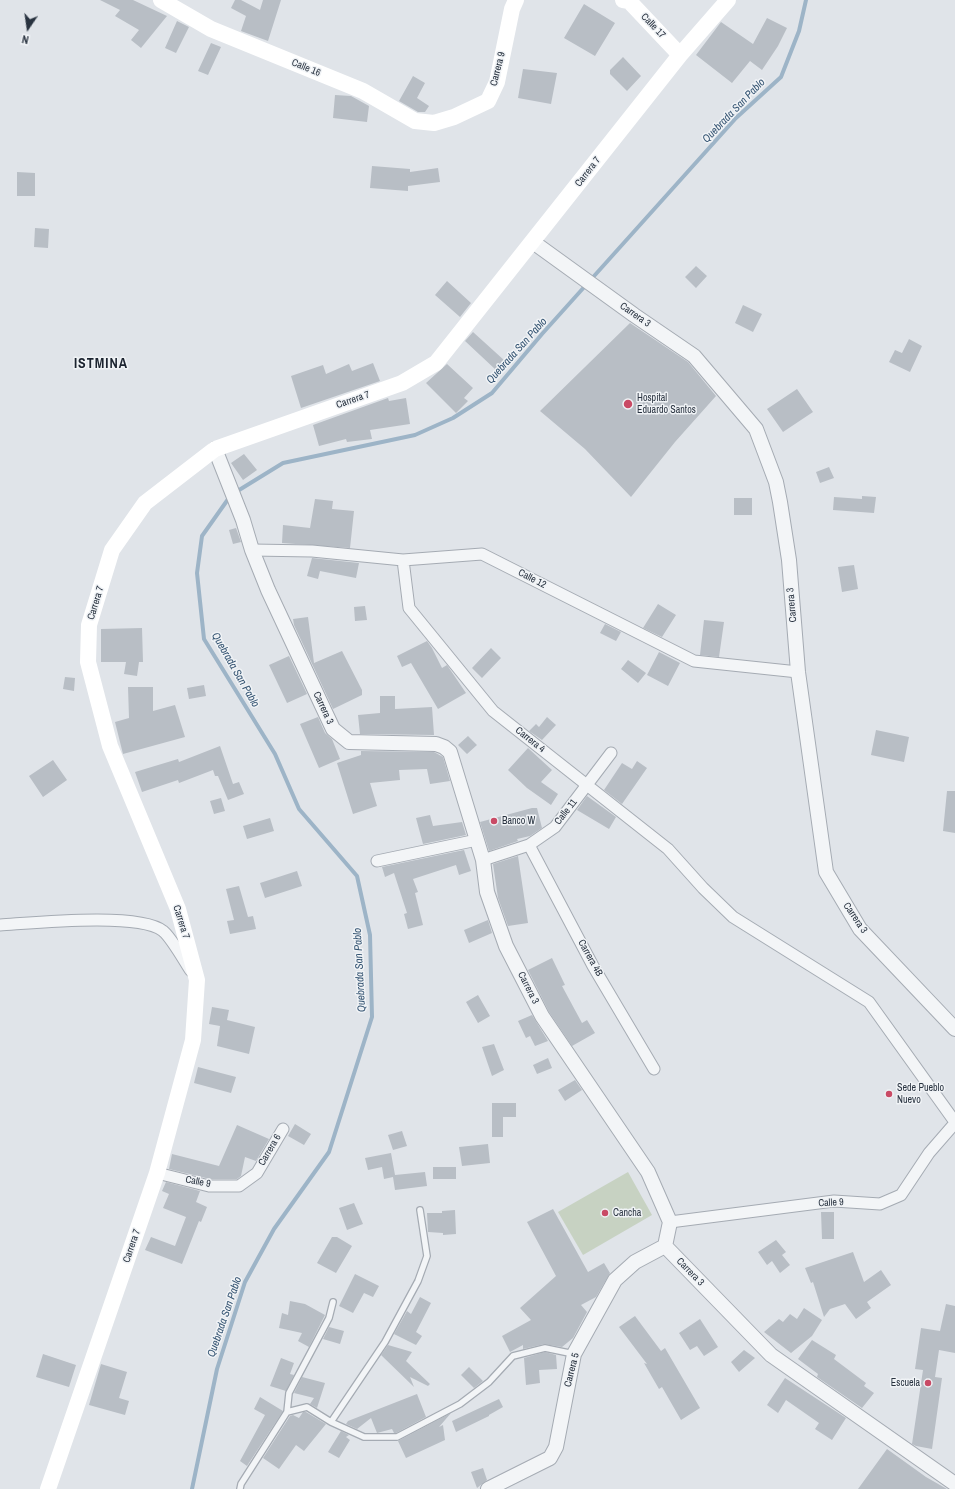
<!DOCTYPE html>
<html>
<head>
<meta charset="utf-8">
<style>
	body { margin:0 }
	#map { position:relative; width:955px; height:1489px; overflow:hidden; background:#e0e4e9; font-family:"Archivo Narrow",sans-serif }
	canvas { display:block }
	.north { position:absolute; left:8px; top:8px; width:40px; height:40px; -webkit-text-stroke:3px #f0f3f6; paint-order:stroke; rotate:193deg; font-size:11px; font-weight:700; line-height:16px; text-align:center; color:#293340 }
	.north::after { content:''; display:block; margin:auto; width:14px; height:18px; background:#293340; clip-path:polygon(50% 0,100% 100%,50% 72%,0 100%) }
</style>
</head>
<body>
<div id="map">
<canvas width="955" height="1489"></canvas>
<div class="north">N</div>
</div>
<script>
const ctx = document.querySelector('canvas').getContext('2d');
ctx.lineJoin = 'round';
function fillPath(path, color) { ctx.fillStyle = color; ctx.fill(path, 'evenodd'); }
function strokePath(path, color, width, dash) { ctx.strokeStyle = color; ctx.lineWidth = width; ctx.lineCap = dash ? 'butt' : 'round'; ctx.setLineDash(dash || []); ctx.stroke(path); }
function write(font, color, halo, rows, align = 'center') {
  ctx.font = font + ' "Archivo Narrow",sans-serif'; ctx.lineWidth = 3; ctx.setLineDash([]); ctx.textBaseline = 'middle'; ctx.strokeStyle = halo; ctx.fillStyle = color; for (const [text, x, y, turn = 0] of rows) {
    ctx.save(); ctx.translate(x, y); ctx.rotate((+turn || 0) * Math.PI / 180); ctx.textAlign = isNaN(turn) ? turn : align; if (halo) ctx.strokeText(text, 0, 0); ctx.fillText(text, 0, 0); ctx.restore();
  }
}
fillPath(new Path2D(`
	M628,1172l24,43 -69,40 -25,-43z`), '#c7d2c2');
strokePath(new Path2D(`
	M192,1489l25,-120 28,-87 29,-53 55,-77 43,-135 -2,-82 -13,-59 -58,-67 -24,-55 -71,-115 -7,-66 5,-37 29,-41 52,-32 132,-28 38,-17 39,-25 50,-59 194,-216 45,-41 18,-46 7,-31`), '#9db4c7', 4);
fillPath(new Path2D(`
	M100,0h33l34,16 -26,32 -10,-8 8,-10 -24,-14 5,-6z
	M235,0h6l19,10 3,-10h18l-13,41 -27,-10 5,-15 -15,-8z
	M584,4l31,19 -20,33 -31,-18z
	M767,18l20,10 -9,18 -16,24 -12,-9 -18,22 -36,-28 25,-33 32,22z
	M177,21l12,6 -13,26 -11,-5z
	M211,43l10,4 -13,28 -10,-4z
	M623,57l18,19 -14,15 -17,-17v-4z
	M523,69l34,4 -6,31 -33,-6z
	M413,76l12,7 -8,15 12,8 -4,6h-7l-19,-11z
	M335,95l16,1 18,10 -2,16 -34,-4z
	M372,166l38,3v3l28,-4 2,14 -32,4v5l-38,-3z
	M17,172l18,1v23h-18z
	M35,228l14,1 -1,19 -14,-1z
	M696,266l11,10 -11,12 -11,-11z
	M447,281l24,22 -11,14 -25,-22z
	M743,305l19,9 -9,18 -18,-9z
	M630,323l58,39 28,34 -41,46 -44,55 -46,-48 -45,-38z
	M473,332l32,29 -9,9 -31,-29z
	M909,339l13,7 -12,26 -21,-10 6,-12 7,3z
	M373,363l7,18 -79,27 -10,-32 32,-11 3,9 23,-10 3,7z
	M447,364l26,24 -9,10 4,3 -12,12 -30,-30z
	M797,389l16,23 -30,20 -16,-23z
	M388,398l1,3 17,-3 4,26 -40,6 2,9 -25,3 -1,-3 -27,7 -6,-21z
	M244,454l13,16 -14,10 -12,-17z
	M829,467l5,11 -14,5 -4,-11z
	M862,496l14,1 -2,16 -41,-3 1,-13 28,2z
	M734,498h18v17h-18z
	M315,499l18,2 -1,8 22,2 -4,37 -68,-5 1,-18 27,3z
	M236,528l5,14 -8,2 -4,-14z
	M312,558l47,5 -3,15 -36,-7 -2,8 -11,-3z
	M854,565l4,24 -16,3 -4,-25z
	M658,604l18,11 -14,22 -19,-9z
	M365,606l2,14 -12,1 -1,-14z
	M308,617l6,46 28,-12 20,39v5l-29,14 -39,-84 -1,-6z
	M704,620l20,2 -5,35 -19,-2z
	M605,624l16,8 -5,9 -16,-8z
	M142,628l1,34h-4l-2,14 -13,-2 2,-12h-25v-33z
	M427,641l5,7 10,20 5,-3 19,28 -28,16 -27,-46 -9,4 -5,-11z
	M491,648l10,10 -19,20 -10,-10z
	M659,652l21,11 -12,23 -21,-11z
	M289,656l18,38 -20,9 -18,-38z
	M628,660l18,13 -8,10 -17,-14z
	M65,677l10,1 -1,13 -11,-2z
	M204,685l2,11 -17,3 -2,-11z
	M128,687h25v24l22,-6 10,32 -62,17 -8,-32 14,-4z
	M380,696h15v13l37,-2 2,28 -74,-1 -2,-19 22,-2z
	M318,717l7,16 7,6 8,20 -21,9 -19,-44z
	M547,717l9,8 -14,15 -13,-9 7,-7 3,3z
	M876,730l33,7 -5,25 -33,-7z
	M468,736l9,9 -10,9 -9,-9z
	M220,746l13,38 6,-2 5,12 -16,6 -10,-24h-3l-2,-6 -34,13 -1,-3 -36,12 -7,-20 43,-13 1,3z
	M528,748l24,22 -11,12 17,12 -7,11 -24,-17 -19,-18z
	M361,751l73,1 9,5 7,24 -20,3 -3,-15 -28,1 1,10 -30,3 7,23 -24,8 -16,-51 24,-8z
	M53,760l14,20 -24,17 -14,-21z
	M637,761l10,7 -25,36 -18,-14 18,-27 10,6z
	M947,791h8v42l-12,-2z
	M587,796l29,21 -7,12 -32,-19z
	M221,798l4,13 -11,3 -4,-13z
	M532,808h5l5,20 -12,8 -13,3 1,2 -29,10 -9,-29z
	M430,815l3,11 29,-4 4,13 -43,9 -7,-26z
	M270,818l4,13 -27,8 -4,-13z
	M464,850l7,21 -12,4 -3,-10 -43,14 5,13 -3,1 8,32 -15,4 -4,-15 3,-1 -13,-40 -9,4 -3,-10z
	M518,856l10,67 -20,3 -10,-28 -5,-34z
	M297,871l5,15 -37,12 -5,-15z
	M239,886l9,31 5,-1 3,13 -26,5 -3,-13 7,-1 -8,-31z
	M488,920l4,13 -23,10 -5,-13z
	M552,958l13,27 -3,1 20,37 5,-3 8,13 -23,13 -23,-34 -21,-42z
	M478,995l12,21 -12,7 -12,-21z
	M212,1007l17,3 -2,10 28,7 -6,27 -32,-8 3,-20 -11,-2z
	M532,1015l16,26 -13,5 -5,-10 -4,2 -8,-17z
	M494,1044l10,26 -12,6 -10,-29z
	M548,1058l4,10 -15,6 -4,-9z
	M198,1067l38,10 -5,16 -37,-10z
	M575,1080l7,10 -17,11 -7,-11z
	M492,1103h24v14h-13v20h-11z
	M295,1124l16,10 -7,11 -16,-9z
	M237,1125l32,14 -13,22 -11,-4 -4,19 -4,3h-27l-41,-10 3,-15 47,12z
	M402,1131l5,15 -14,4 -5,-15z
	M488,1144l2,19 -28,3 -3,-19z
	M391,1153l4,22 30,-3 2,14 -32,4 -2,-13 -9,2 -2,-12 -14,3 -3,-12z
	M433,1167h23v12h-23z
	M166,1182l34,9 -4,11 11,5 -6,15 -2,-1 -17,43 -37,-14 6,-13 24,9 11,-29 -23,-9 6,-14 -7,-3z
	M354,1203l9,21 -16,6 -8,-22z
	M553,1209l35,63 16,-9 6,10 -14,24 -15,8 6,7 -14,26 -11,9 -18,-3 -21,5v-4l-13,7 -8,-16 29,-16 -11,-12 36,-32 -29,-54z
	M455,1210l1,24 -13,1v-2l-15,-1 -1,-19h15v-2z
	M821,1212h13v27h-12z
	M332,1237h5l15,9 -16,27 -19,-10z
	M776,1240l10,12 -4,3 8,10 -10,8 -8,-12 -5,4 -9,-13z
	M853,1252l11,30 17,-12 10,15 -24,17 4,6 -15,11 -11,-15 -15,5 -6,8 -11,-35 -2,1 -6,-15z
	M355,1274l24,12 -6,11 -9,-4 -11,20 -14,-7z
	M420,1297l11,6 -15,29 6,4 -6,9 -22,-11 13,-23 4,3z
	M290,1301l15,3 20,11 -16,32 -11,-6 4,-8 -23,-5 3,-15 6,2z
	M946,1304l9,2v47l-16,-3 -4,27 7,1 -10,71 -16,-3 -4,-2 11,-74 -8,-1 6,-41 19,3z
	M804,1308l18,12 -10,16 -21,17 -27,-21 15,-13 4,3 7,-8 7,5z
	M635,1316l26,35 4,-3 35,60 -19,12 -19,-33 -3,2 -15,-26 3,1 -28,-37z
	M700,1319l18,28 -14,9 -7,-10 -7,4 -11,-17z
	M329,1327l15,4 -4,13 -17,-5z
	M812,1340l24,15 -2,4 32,24 -2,3 10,7 -12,15 -45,-31 1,-3 -20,-15z
	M388,1345l24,7 -6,9 24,23 -2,2 -18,-9 4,10 -33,-32z
	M744,1350l11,8 -16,14 -8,-10z
	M545,1352l11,3 1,14 -18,1 1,13 -14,2 -2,-27z
	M43,1354l33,11 -7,22 -33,-10z
	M281,1358l13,5 -4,11 4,1 -8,16 -16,-5z
	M101,1364l26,8 -8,26 10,3 -4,14 -36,-10z
	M469,1367l14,14 -9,7 -13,-13z
	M302,1377l23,6 -8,25 -7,-4 4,-6 -20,-5z
	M785,1378l61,40 -14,22 -17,-11 4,-6 -33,-23 -8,13 -11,-8z
	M417,1394l9,23 -30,16h-2l-2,-4 -15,4 -6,-15 -14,11 -11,-5 2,-3z
	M260,1397l23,14 -36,55 -7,-5 25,-46 -11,-6z
	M499,1399l4,8 -14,8v1l-33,16 -4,-11z
	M303,1412h3l20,12 -22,27 -8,-6 -17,24 -16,-11 27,-42 3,-1 6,3z
	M451,1413l-12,14 4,-2 2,15 -39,18 -8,-17z
	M341,1431l8,4 -3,2 4,3 -11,18 -11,-6z
	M887,1449l39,28 21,12h-89z
	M483,1468l4,12 -10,8 -6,-16z`), '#b8bec5');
const service = new Path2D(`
	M287,1412l20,-5 24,15 33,15h33l63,-33 29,-22 24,-26 32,-8 29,6
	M331,1422l54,-80 33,-61 9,-25 -7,-46
	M240,1489l1,-5 46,-72 2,-19 40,-75 4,-16`);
const minor = new Path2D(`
	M252,550l60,1 91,9 79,-6 212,107 104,11
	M403,560l6,48 84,103 175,138 35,39 30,29 136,85 86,120
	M529,845l64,121 61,103
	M483,860l46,-15 26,-18 56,-74
	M377,861l100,-21
	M0,925c33,-2 139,-13 163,6 8,6 22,31 28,40
	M157,1173l52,13h30l18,-13 26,-44
	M670,1222l164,-21 46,3 21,-9 28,-42 26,-30`);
const tertiary = new Path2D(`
	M533,242l101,73 60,41 62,73 20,53 4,20 9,58 9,112 28,200 34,57 95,100
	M215,449l28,71 9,30 16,40 65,139 16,13 87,2 8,3 6,5 33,108 4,32 19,54 36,70 106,156 22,50 -5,24
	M665,1246l106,109 184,129
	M488,1489l62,-31 6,-11 18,-93 41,-74 20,-18 30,-16`);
strokePath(service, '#a5abb3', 8);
strokePath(minor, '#a5abb3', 13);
strokePath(tertiary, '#a5abb3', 16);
strokePath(service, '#f3f5f7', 5.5);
strokePath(minor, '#f3f5f7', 11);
strokePath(tertiary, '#f3f5f7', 14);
strokePath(new Path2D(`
	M161,0l50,29 152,62 52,30 19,2 20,-6 34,-16 9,-19 15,-73 4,-9
	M623,0l6,1 51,54
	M48,1489l109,-316 36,-133 4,-60 -19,-71 -68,-163 -22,-84 1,-37 23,-75 33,-47 70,-54 187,-66 34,-20 244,-308 48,-55`), '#fff', 16);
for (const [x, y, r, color] of [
	[628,404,5,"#c94a65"],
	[494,821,4,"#c94a65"],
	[889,1094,4,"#c94a65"],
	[605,1213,4,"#c94a65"],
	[928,1383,4,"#c94a65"]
]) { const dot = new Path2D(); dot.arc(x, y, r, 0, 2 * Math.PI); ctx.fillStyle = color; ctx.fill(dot); strokePath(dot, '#f0f3f6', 1.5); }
write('10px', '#293340', '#f0f3f6', [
	["Calle 17",653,26,46],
	["Calle 16",306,68,22],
	["Carrera 9",498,69,-76],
	["Carrera 7",588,172,-52],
	["Carrera 3",635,315,35],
	["Carrera 7",353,400,-19],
	["Calle 12",532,579,27],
	["Carrera 7",96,603,-73],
	["Carrera 3",792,605,-95],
	["Carrera 3",323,708,65],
	["Carrera 4",530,740,39],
	["Calle 11",566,812,-52],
	["Carrera 3",855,918,56],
	["Carrera 7",181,922,73],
	["Carrera 4B",590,958,61],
	["Carrera 3",528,988,63],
	["Carrera 6",270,1150,-59],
	["Calle 9",198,1182,11],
	["Calle 9",831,1203,-3],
	["Carrera 7",132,1246,-71],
	["Carrera 3",690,1272,46],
	["Carrera 5",572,1370,-76]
]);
write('10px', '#293340', '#f0f3f6', [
	["Hospital",637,398],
	["Eduardo Santos",637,410],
	["Banco W",502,821],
	["Sede Pueblo",897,1088],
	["Nuevo",897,1100],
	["Cancha",613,1213],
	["Escuela",920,1383,"right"]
], 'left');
write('italic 11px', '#355472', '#f0f3f6', [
	["Quebrada San Pablo",734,111,-46],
	["Quebrada San Pablo",517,351,-48],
	["Quebrada San Pablo",235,670,60],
	["Quebrada San Pablo",360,970,-93],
	["Quebrada San Pablo",225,1317,-71]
]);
ctx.letterSpacing = '1px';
write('bold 14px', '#1c2430', '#f0f3f6', [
	["ISTMINA",101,364]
]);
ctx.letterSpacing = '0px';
</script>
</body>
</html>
